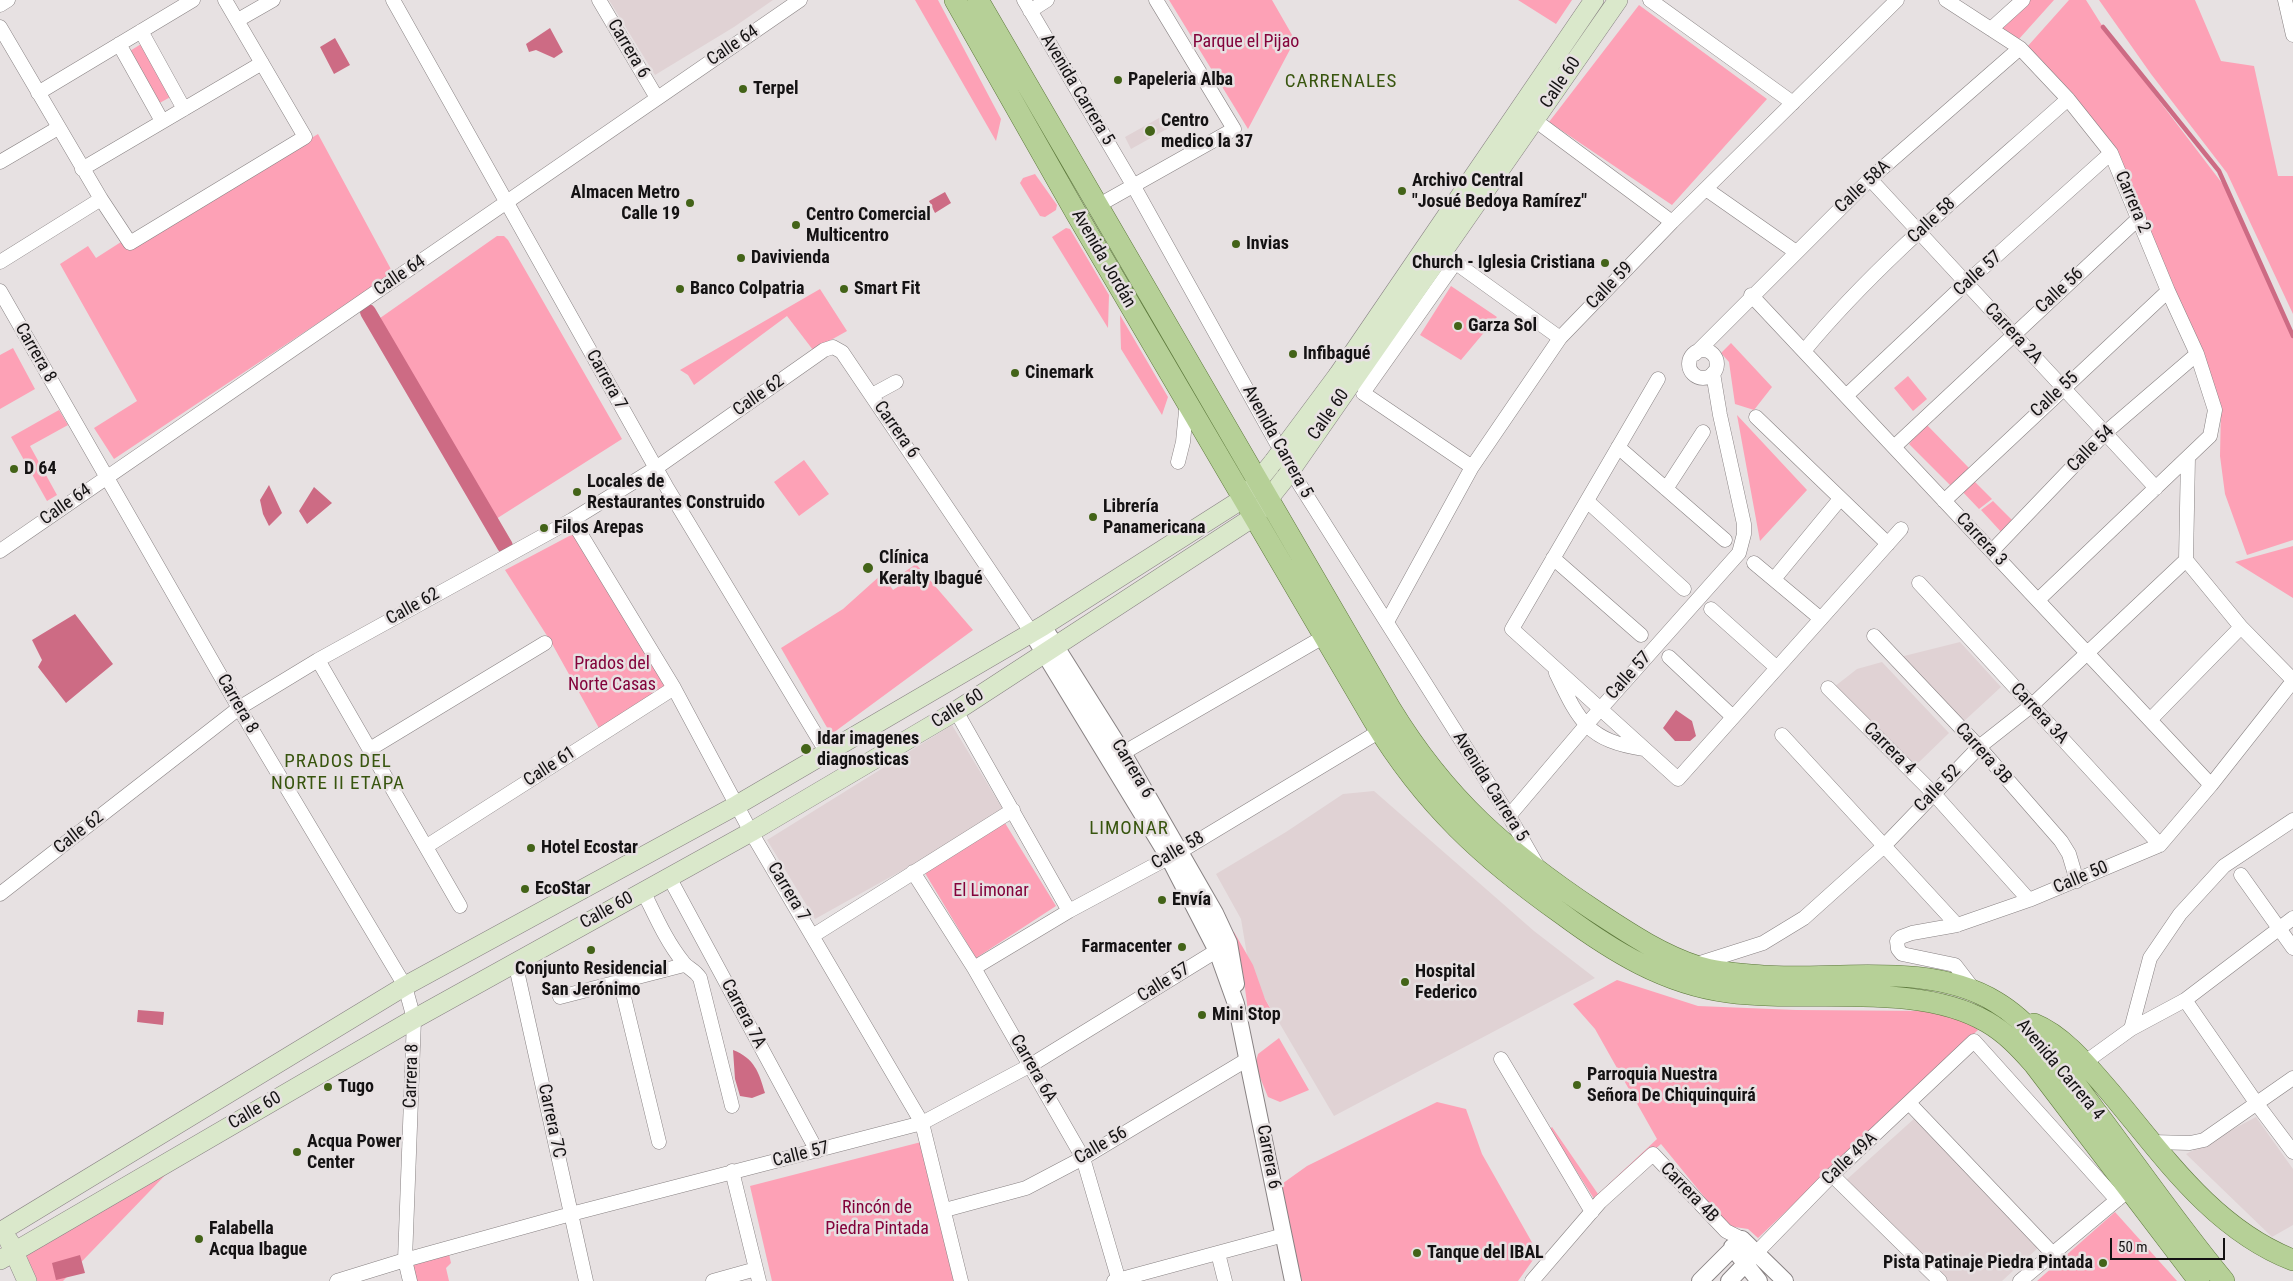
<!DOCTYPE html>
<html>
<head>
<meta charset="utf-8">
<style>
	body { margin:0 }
	#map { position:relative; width:2293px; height:1281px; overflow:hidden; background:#e7e1e2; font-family:"Roboto Condensed",sans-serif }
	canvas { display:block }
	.scale { position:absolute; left:2110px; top:1238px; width:115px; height:22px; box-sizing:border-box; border:2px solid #141213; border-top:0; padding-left:6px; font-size:15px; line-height:18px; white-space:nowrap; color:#141213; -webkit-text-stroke:4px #e7e1e2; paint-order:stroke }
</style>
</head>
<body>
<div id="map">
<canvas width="2293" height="1281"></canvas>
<div class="scale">50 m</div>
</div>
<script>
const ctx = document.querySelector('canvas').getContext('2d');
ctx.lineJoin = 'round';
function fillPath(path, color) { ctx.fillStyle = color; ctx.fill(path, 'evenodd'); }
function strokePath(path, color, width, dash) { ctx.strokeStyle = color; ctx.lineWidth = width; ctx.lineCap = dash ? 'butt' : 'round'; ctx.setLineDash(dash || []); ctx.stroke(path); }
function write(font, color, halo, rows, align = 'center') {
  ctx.font = font + ' "Roboto Condensed",sans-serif'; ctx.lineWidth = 5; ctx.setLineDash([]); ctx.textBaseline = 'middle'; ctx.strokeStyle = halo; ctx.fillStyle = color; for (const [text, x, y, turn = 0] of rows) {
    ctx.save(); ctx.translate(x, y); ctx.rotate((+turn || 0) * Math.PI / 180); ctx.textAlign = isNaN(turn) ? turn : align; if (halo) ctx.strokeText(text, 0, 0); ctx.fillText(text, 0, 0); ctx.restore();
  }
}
fillPath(new Path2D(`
	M609,0h164l-39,27 -79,48z
	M1168,113l6,12 -43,24 -6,-12z
	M1960,642l41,45 -39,36 -62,-66z
	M1882,662l67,71 -34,33 -81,-79 23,-18z
	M952,725l53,88 -190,106 -48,-79z
	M1374,791l160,140 61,47 -261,138 -84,-143 -9,-54 -25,-45 70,-42 57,-38z
	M1916,1117l122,131 -36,33h-55l-103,-99z
	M2256,1117l37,52v56l-21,12 -86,-83z`), '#e0d2d4');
fillPath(new Path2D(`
	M915,0h23l63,119 -5,22z
	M1169,0h103l23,40 -47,89z
	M1518,0h54l-16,24z
	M2028,0h26l-35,39 -17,-11z
	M2069,0h17l17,27 125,164 65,142v207l-46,15 -22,-61 -5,-38 1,-49 -101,-247 -93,-113z
	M2099,0h96l26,61 33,5 24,110h15v138l-66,-141 -76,-99z
	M1639,5l128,94 -95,106 -123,-83z
	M146,41l30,53 -22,12 -29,-52z
	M318,134l75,139 -279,186 -20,-31 43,-27 -77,-137 28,-18 8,12 25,-16 8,8z
	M1035,174l22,31 -1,5 -11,7 -5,-1 -20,-33 3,-5z
	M1066,228l4,1 39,66 -1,33 -56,-91z
	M497,236h7l4,4 114,199 -126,80 -123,-196z
	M1451,286l46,31 -36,43 -41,-25z
	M820,289l27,42 -34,19 -26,-34 -93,69 -6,-10 -8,-5z
	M1120,315l48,82 -6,18 -41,-66z
	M1731,343l41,44 -18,23 -19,-6 -6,-42 -8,-9z
	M13,348l22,41 -35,20v-54z
	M1908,376l19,23 -14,12 -19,-23z
	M59,410l9,15 -38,21 27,49 -10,6 -36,-64z
	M1737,415l70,75 -47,51z
	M1926,424l43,44 -18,18 -42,-42z
	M804,460l25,34 -30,22 -25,-34z
	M1971,478l21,21 -13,10 -19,-20z
	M1993,501l21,21 -11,12 -22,-24z
	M573,534l93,154 -66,42 -49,-88 -46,-72z
	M2293,546v52l-58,-36z
	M916,564l57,66 -140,103 -4,-2 -48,-83 62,-39 39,-35 11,16 15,-10 -5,-7z
	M1005,823l51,83 -80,52 -51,-85z
	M1234,932l19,33 12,34 10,18 -6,2h-7l-8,-2 -6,-6 -5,-38 -10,-36z
	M1617,980l81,26 98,4 135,1 35,10 12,9 -220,208 -10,-9 -20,-3 -67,-82 -65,58 -46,-73 2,-2 46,67 59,-55 -62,-110 -22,-25z
	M1279,1038l30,52 -29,12 -12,-5 -13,-32 3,-11z
	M1437,1102l29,7 16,45 56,99 -20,28h-216l-23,-95 28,-20z
	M925,1141l32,140h-185l-22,-95z
	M174,1166l-111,115h-27l-11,-28z
	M2115,1212l62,69h-140z
	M449,1254l2,9 -5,5 3,13h-34l-4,-16z`), '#fda1b6');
fillPath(new Path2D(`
	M550,28l13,24 -9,6 -18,-8 -7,2 -3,-8z
	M335,38l15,27 -16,9 -14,-27z
	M945,192l6,11 -16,10 -6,-12z
	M269,485l13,28 -13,13 -6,-12 -3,-14z
	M314,487l18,16 -25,21 -8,-13z
	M75,614l38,50 -47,39 -28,-36 4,-7 -10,-20z
	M1676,710l16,11 4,15 -6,5h-15l-12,-13z
	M138,1010l26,2 -1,13 -26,-3z
	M733,1050c21,8 26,22 32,43l-13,5 -12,-2 -5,-17z
	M80,1255l5,18 -29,7 -4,-17z`), '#cd6b84');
strokePath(new Path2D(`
	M2103,27l116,144 74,165`), '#cd6b84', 4.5);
strokePath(new Path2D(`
	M368,312l137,234`), '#cd6b84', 16);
const minor = new Path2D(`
	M393,0l273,486 161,267
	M599,0l58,98
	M1024,0l109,185 167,300 209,331 28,49
	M1650,0l143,103
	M1946,0l74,48 48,51 43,54 57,138 29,63 18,56 -5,26 -172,164
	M2285,0l8,35
	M0,5l8,-5
	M1030,11l17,-11
	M238,20l35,-20
	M0,27l101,172 29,44 175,-106 -80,-137
	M1991,29l32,-29
	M141,31l43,78
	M119,44l43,77
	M38,93l155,-93
	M1528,115l144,107
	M0,162l58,-34
	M82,169l180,-106
	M1870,179l286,309
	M1706,189l90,63
	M1099,205l135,-76 -78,-129
	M1449,258l111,80
	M0,262l101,-63
	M1455,263l-92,130 109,74
	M0,291l239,417 166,278 9,33 -9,241 5,21
	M1751,295l460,490
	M1689 364a14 14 0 1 1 28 0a14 14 0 1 1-28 0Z
	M1804,351c75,-91 176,-173 264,-252
	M1695,354l175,-175 150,-131
	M1658,379l-146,250 166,150 223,-250
	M872,395l24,-13
	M1846,396l120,-113 145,-130
	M1756,417l132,127
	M1618,447l107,93
	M1894,447l245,-229
	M2188,457l-2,103 55,67 52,53
	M1178,462l5,-20 4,-41
	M1666,489l37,-57
	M1587,501l97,88
	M1944,501l224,-210
	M572,520l102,168 77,144 171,291 39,158
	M0,551l800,-551
	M1992,551l113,-118 92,-79
	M1553,558l88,77
	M1754,563l67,56
	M1774,579l66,-80
	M1919,583l241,262
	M1711,609l66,59
	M1387,622l85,-155 88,-129 112,-116 225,-222
	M1874,636l105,111 82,94 8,13 8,27
	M1669,657l64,60
	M318,660l142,246
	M1556,673c23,48 32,68 88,76
	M1828,688l106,106 95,106
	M956,711l113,200
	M2150,720l91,-93
	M1782,735l175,190
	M370,749l175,-106
	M1123,753l202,-117
	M1509,816l78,-92 152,-171 5,-19v-10l-24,-109 -7,-42
	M427,846l247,-158
	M913,872l61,96 109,190 36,123
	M2241,875l52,73
	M669,877l148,274
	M643,891c12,24 23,50 40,71 5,7 11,7 17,16l32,128
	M0,894l239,-186 79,-48 254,-140 84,-52 168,-118 9,-3 9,5 190,281
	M814,935l199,-125
	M515,962l71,319
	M1694,965l69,-22 41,-25 79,-71 96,-100 52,-41 155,-146
	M974,968l95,-57 112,-60 199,-120
	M620,981l39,161
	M1975,991l-20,-26 -53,-11 -4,-5 -1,-8 4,-4 11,-4 45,-8 72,-25 131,-55 51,-60 82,-104
	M560,997l124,-32
	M2185,1000l72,104 36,48
	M2131,1029l19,-71 30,-44 44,-48 69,-46
	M1501,1059l91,153
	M2084,1063l47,-34 54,-29 108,-82
	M1910,1104l143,150
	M2152,1142l38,1 14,-3 89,-62
	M732,1171l27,110
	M1832,1175l108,106
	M945,1210l81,-22 57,-30 165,-99
	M1757,1252l75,-77 142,-134 143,159
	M1218,1253l7,28
	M337,1281l68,-21 166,-46 351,-91 109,-58 195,-120
	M713,1281l43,-12
	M1114,1281l170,-46
	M1532,1281l68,-79 53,-48 73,77 16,8
	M2020,1281l104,-87`);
const tertiary = new Path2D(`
	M1043,626l80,127 92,160 14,30 7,41
	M1032,633l137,225 48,93 19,53 57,277
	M1732,1247l27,34
	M1700,1281l42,-42 43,42
	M1729,1281l23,-24`);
const secondary = new Path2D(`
	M1338,375l256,-375
	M1350,385l268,-385
	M0,1232l405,-246 332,-181 306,-179 201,-128 30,-37
	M9,1241l18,40
	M0,1260l414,-241 337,-187 205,-121 299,-195 31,-39`);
const primary = new Path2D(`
	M955,0l121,213 298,508c51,84 109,137 188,193 50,37 103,70 166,78 80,11 189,-11 259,30 19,11 33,26 47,42l165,217
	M978,0l412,708c56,92 117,144 205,203 32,21 66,44 104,56 19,6 43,7 64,9 74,5 166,-15 233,26 39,23 71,71 98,107 43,57 84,117 130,172
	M2034,1024c30,12 55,44 76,68 53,63 103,137 183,168`);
strokePath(minor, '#888283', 15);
strokePath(tertiary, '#888283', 18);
strokePath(secondary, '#888283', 20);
strokePath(primary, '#5d793c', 22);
strokePath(minor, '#fff', 14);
strokePath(tertiary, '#fff', 16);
strokePath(secondary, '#dae8cb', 19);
strokePath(primary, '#b6d097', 21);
const secondaryBridge = new Path2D(`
	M1274,461l64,-86
	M1286,477l64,-92`);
strokePath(secondaryBridge, '#888283', 20, []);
strokePath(secondaryBridge, '#dae8cb', 19);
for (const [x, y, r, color] of [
	[1118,80,5,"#436318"],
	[743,89,5,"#436318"],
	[1150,131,6,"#436318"],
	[1402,191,5,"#436318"],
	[690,203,5,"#436318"],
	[796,225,5,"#436318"],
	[1236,244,5,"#436318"],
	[741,258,5,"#436318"],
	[1605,263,5,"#436318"],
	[680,289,5,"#436318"],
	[844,289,5,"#436318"],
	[1458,326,5,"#436318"],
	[1293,354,5,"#436318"],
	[1015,373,5,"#436318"],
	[14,469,5,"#436318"],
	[577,492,5,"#436318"],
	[1093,517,5,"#436318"],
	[544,528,5,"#436318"],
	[868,568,6,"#436318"],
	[806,749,6,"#436318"],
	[531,848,5,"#436318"],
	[525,889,5,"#436318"],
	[1162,900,5,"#436318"],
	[1182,947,5,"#436318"],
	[591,950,5,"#436318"],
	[1405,982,5,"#436318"],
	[1202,1015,5,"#436318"],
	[1577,1085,5,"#436318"],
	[328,1087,5,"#436318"],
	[297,1152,5,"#436318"],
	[199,1239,5,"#436318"],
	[1417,1253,5,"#436318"],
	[2103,1263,5,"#436318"]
]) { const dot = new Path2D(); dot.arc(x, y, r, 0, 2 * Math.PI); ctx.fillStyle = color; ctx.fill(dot); strokePath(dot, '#e7e1e2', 2); }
write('18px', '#83033b', '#e7e1e2', [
	["Parque el Pijao",1246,42],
	["Prados del",612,664],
	["Norte Casas",612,685],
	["El Limonar",991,891],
	["Rincón de",877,1208],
	["Piedra Pintada",877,1229]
]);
write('18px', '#141213', '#e7e1e2', [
	["Calle 64",733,46,-34],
	["Carrera 6",628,49,59],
	["Calle 60",1561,83,-56],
	["Avenida Carrera 5",1077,90,59],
	["Calle 58A",1863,187,-43],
	["Carrera 2",2132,202,67],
	["Calle 58",1932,221,-43],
	["Avenida Jordán",1103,259,60],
	["Calle 57",1978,274,-42],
	["Calle 64",400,276,-34],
	["Calle 59",1610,286,-46],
	["Calle 56",2060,291,-43],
	["Carrera 2A",2013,334,47],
	["Carrera 8",35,353,60],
	["Carrera 7",606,380,61],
	["Calle 55",2055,395,-43],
	["Calle 62",759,396,-35],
	["Calle 60",1329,415,-55],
	["Carrera 6",896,430,55],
	["Avenida Carrera 5",1277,442,61],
	["Calle 54",2091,449,-45],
	["Calle 64",66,505,-35],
	["Carrera 3",1981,540,47],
	["Calle 62",413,607,-29],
	["Calle 57",1629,676,-48],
	["Carrera 8",237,704,60],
	["Calle 60",958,709,-32],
	["Carrera 3A",2039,714,47],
	["Carrera 4",1889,749,45],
	["Carrera 3B",1983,754,48],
	["Calle 61",550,767,-33],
	["Carrera 6",1132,769,59],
	["Avenida Carrera 5",1490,787,58],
	["Calle 52",1938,789,-46],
	["Calle 62",79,833,-38],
	["Calle 58",1178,851,-30],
	["Calle 50",2081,878,-23],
	["Carrera 7",788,892,59],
	["Calle 60",607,911,-29],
	["Calle 57",1164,983,-32],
	["Carrera 7A",743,1014,62],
	["Carrera 6A",1033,1069,60],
	["Avenida Carrera 4",2060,1070,50],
	["Carrera 8",412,1076,-88],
	["Calle 60",255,1111,-30],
	["Carrera 7C",551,1121,78],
	["Calle 56",1101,1146,-30],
	["Calle 57",801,1155,-14],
	["Carrera 6",1268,1157,79],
	["Calle 49A",1850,1159,-43],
	["Carrera 4B",1689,1193,46]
]);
write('bold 18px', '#141213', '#e7e1e2', [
	["Papeleria Alba",1128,80],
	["Terpel",753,89],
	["Centro",1161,121],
	["medico la 37",1161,142],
	["Archivo Central",1412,181],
	["\"Josué Bedoya Ramírez\"",1412,202],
	["Almacen Metro",680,193,"right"],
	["Calle 19",680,214,"right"],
	["Centro Comercial",806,215],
	["Multicentro",806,236],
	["Invias",1246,244],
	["Davivienda",751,258],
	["Church - Iglesia Cristiana",1595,263,"right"],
	["Banco Colpatria",690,289],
	["Smart Fit",854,289],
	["Garza Sol",1468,326],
	["Infibagué",1303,354],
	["Cinemark",1025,373],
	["D 64",24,469],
	["Locales de",587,482],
	["Restaurantes Construido",587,503],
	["Librería",1103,507],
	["Panamericana",1103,528],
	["Filos Arepas",554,528],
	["Clínica",879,558],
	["Keralty Ibagué",879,579],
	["Idar imagenes",817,739],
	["diagnosticas",817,760],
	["Hotel Ecostar",541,848],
	["EcoStar",535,889],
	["Envía",1172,900],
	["Farmacenter",1172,947,"right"],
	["Conjunto Residencial",591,969,"center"],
	["San Jerónimo",591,990,"center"],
	["Hospital",1415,972],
	["Federico",1415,993],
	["Mini Stop",1212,1015],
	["Parroquia Nuestra",1587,1075],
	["Señora De Chiquinquirá",1587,1096],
	["Tugo",338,1087],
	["Acqua Power",307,1142],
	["Center",307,1163],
	["Falabella",209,1229],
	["Acqua Ibague",209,1250],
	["Tanque del IBAL",1427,1253],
	["Pista Patinaje Piedra Pintada",2093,1263,"right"]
], 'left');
ctx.letterSpacing = '1px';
write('19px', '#38550f', '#e7e1e2', [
	["CARRENALES",1341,82],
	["PRADOS DEL",338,762],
	["NORTE II ETAPA",338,784],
	["LIMONAR",1129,829]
]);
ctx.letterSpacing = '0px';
</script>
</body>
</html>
